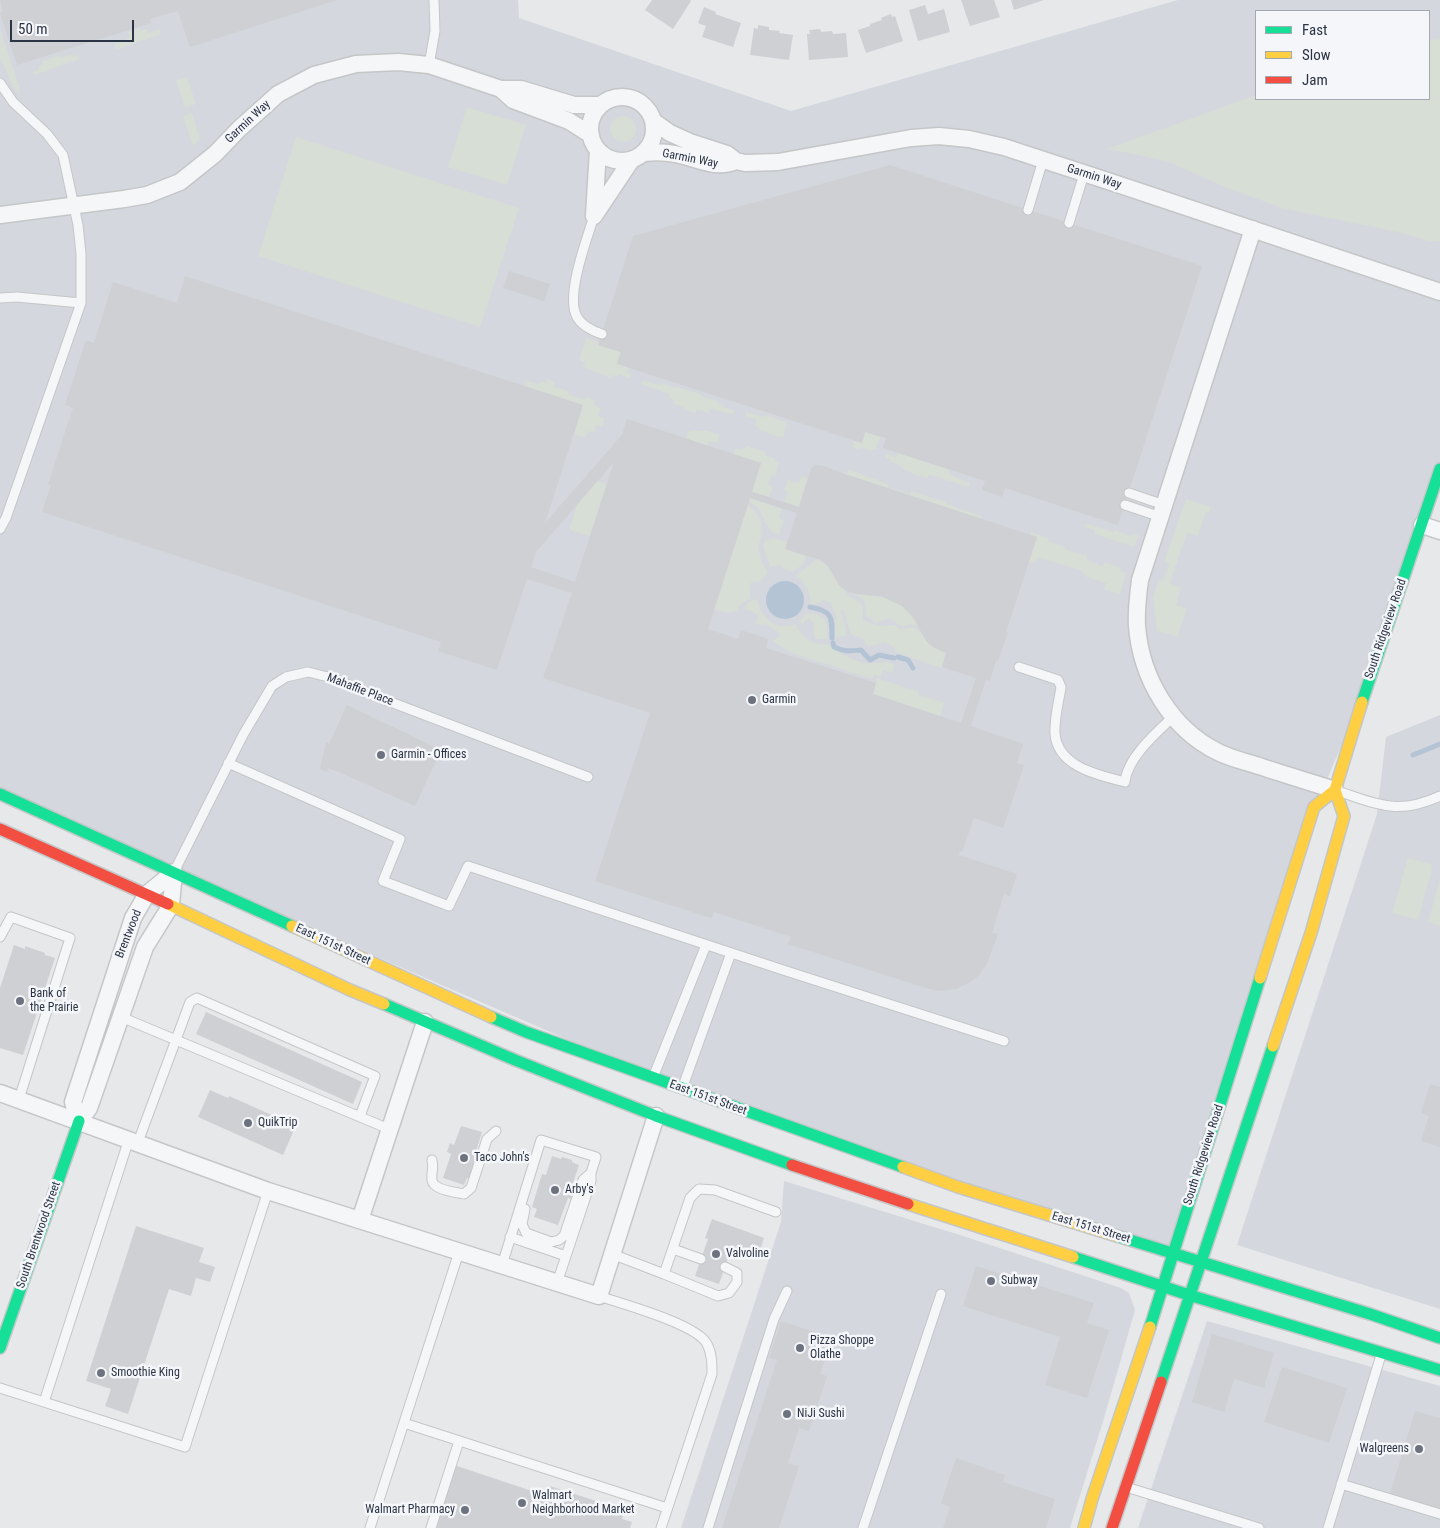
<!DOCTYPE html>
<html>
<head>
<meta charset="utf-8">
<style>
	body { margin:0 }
	#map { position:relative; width:1440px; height:1528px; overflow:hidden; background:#e6e8ea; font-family:"Roboto Condensed",sans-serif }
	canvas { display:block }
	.legend { position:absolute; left:1255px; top:10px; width:175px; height:90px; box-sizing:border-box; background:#f4f6f9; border:1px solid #a4a8b1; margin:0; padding:6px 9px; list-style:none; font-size:15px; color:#2b3445 }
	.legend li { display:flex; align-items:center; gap:10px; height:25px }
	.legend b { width:25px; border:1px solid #a4a8b1 }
	.scale { position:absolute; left:10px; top:20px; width:124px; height:22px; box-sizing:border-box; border:2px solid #2b3445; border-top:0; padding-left:6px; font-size:15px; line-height:18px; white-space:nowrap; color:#2b3445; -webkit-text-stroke:4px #f4f6f9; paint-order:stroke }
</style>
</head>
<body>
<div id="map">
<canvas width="1440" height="1528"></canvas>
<ul class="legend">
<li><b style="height:6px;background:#16e098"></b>Fast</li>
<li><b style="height:6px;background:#ffcf43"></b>Slow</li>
<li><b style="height:6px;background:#f24e42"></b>Jam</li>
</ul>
<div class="scale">50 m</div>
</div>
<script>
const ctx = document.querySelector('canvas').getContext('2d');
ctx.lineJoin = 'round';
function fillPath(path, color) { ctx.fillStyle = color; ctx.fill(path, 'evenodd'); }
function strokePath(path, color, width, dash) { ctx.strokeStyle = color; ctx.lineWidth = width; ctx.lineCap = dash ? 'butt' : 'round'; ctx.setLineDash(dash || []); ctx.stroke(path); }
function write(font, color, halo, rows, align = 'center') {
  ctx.font = font + ' "Roboto Condensed",sans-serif'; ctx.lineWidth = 5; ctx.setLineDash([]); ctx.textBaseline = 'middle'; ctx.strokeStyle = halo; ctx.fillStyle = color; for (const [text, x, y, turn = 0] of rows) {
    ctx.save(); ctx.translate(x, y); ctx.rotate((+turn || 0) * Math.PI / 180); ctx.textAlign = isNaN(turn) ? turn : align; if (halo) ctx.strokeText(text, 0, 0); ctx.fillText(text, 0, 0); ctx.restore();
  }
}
fillPath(new Path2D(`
	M0,0h518l1,18 272,93 387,-111h262v469l-75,223 -52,119 -140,442 -491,-164 -682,-295zM1256,11h173v88h-173z
	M1440,715v594l-203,-64 140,-431 9,-77z
	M784,1181l176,54 161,53 8,5 6,17 -31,108 -34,110h-389l100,-306z
	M1207,1321l233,65v142h-302z`), '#d4d7dd');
fillPath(new Path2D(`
	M0,28l19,58 1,11 -7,-10 -13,-30z
	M140,28l1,3 5,-2 2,4 11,-4 2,5 -45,16 -2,-6 16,-6 -2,-6z
	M1440,39v202h-11l-31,-9 -113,-23 -58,-21 -56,-25 -36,-9 -28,-5 149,-54v4h173v-59z
	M72,54l1,2 5,-1 2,4 -46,16 -1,-3 6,-2 -1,-3 5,-2 -1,-4 18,-6 1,3z
	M187,77l9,27 -11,4 -9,-27z
	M467,107l59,18 -19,60 -59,-18z
	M192,113l8,26 -7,7 -10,-30z
	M610 129a13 13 0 1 1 26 0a13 13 0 1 1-26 0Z
	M296,137l223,71 -39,119 -222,-71z
	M586,338l13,4v3l22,7 8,16 -2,4 5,2 -2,4 -11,-4 -1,3 -6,-2 -1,3 -28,-11 2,-5 -6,-2z
	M547,379l8,3 -1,5 15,4 -1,3 17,6 1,-3 9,3 -1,5 7,3 -3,8 7,2 -3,8 -6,-1 -2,8 -6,-2 -2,7 -12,-4 9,-29 -59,-19 1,-6 14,4 1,-3 6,2z
	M643,380l17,5 1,-2 16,5 1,-1 23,7v2l17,5v2l6,2 -1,2 11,3 -1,4 -23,-5 -2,4 -11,-4 -2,4 -11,-4v-1l-11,-5 1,-3 -5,-2v-4l-28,-10z
	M746,412l18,5 1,-2 22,7 -4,16 -24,-8 1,-2 -5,-2 1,-7 -11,-3z
	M691,430l17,1 12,4 -2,8 -9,-2 -2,5 -22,-7 3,-7z
	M865,432l16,5 -5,8 1,3 -6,3 -10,-4 -1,3 -8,-3 2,-6 8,2z
	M747,446l19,6 -1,3 10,4v2l4,2 -4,13 -3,-1 -4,10 5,2 -4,10 -17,-5 -19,-38 2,-6 6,2 1,-2 4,1z
	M898,453l52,17 -1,4 21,9 -2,4 -34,-11 -6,-1v3l-16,-4v-1l-11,-5v-2l-10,-4v-2l-6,-2 1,-4 10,3z
	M848,469l40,15v3l22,7 1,-3 35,11v2l36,12 -1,3 -139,-46v-1l5,1z
	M801,476l7,2 -9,29 -15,-5 3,-10 -3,-2 4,-10 11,3z
	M597,481l10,3 -17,52 -21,-6 8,-26z
	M750,498l32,11 -3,9 5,2 -5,15 -9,-4 -11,-22 -10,-7z
	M1186,499l25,8 -2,6 -3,-1 -8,24 -11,-3 -17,50 11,5 -5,17 11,4 -8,23v5l-22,-6 -4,-34 6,-17h4l6,-16 -5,-2z
	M748,505c8,5 16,16 14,26 0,7 -4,12 -3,19 1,8 5,16 9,23l-10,10 -5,-2 -3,3v14l-10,7 -3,6 -12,2 -11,-4z
	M1085,523l29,9 1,-2 17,6 1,-2 6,1 -5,12 -39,-13v-4l-11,-3z
	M1030,532l19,6 -1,3 17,6v2l22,7v4l16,6 1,-4 17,6 -1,3 6,2 -6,22 -16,-6 2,-6 -20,-6 -4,-6 -44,-14 -3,6 -6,-1 8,-25 -6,-2z
	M773,538l14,4 -2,7 21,7 -2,7 -11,9 -10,-3 -3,-4 -10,2 -7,-21 2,-5z
	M817,559l11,7 11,19 7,6 1,4c5,4 15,5 16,13 1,5 -1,7 0,12l15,6 17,-1 5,4 12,-2 4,2 5,3 8,12 17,9 -5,15 -43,-15 -6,-7 -8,-4 -15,5 -7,-9 -11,-3 -7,-24 -3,-2 6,26 -11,3 -1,-6 1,-15 -5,-14 -8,-3 -4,3 -9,2c1,-13 -4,-23 -15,-29z
	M852,593c31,5 50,2 67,34l-9,-3 -8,3 -13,-9 -13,5 -10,-7 -1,-15z
	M757,599c4,19 19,33 39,25 6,14 17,22 32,20 4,6 31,19 39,19 9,1 17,-3 27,1l-2,9 -9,-3 -3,7 -6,-2 -2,4 -80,-26 -20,-12 8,-5 -2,-4 -13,-8 -5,1 -5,-2 3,-4 -1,-4 -6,-4 -8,-2 5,-7z
	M807,613l9,1 8,4 3,8 1,13h-13v-4l-2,-2 1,-9 -4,-5 -6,2 -2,5 -2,-5z
	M877,678l42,14v3l25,8 -4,13 -67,-22z
	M1408,858l25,7 -15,55 -26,-7z
	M1440,879v47l-12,-4z`), '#d6ded6');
fillPath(new Path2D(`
	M766 600a19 19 0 1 1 38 0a19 19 0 1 1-38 0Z`), '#b4c4d5');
strokePath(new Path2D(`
	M810,607c23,4 22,10 22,31
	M833,643l1,4c10,5 17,4 27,3l9,10 9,-5 15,3
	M898,657l10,3 5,8
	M1413,755l27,-11`), '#b4c4d5', 5);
fillPath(new Path2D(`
	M0,0h337l-147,47 -12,-36 -28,8 1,4 -134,42 -17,-52 3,-1z
	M652,0h38l1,1 -18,28 -28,-19z
	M961,0h33l6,17 -30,9z
	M1011,0h33l-30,10z
	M925,5l3,9 16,-5 6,23 -32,9 -9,-31z
	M704,7l12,5 -1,2 26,9 -8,24 -31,-10 4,-11 -8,-3z
	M891,14l1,3 3,-1 8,25 -37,12 -8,-23 12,-4v-2l12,-4 -1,-2z
	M758,25l11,2v3l11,1 -1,2 14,2 -4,25 -39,-5 4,-27 4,1z
	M820,29l1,3 11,-1 1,3 13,-1 2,24 -39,3 -2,-26h3l-1,-4z
	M890,165l312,101 -84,259 -113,-37 -3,9 -20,-7 3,-9 -102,-33 3,-10 -21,-6 -3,11 -245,-79 4,-12 -23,-7 35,-109z
	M509,271l41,13 -6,17 -41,-13z
	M185,276l398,129 -38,118 77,-88 5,-16 134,44 -9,29 47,15 12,-38 4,-4 9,1 18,7 195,64 -31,95h2l-10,29 -2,-1 -6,21 -4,-1 -15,46 52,18 -6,19 7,2 -21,63 -29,-10 -12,34 -2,-1 -1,4 58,19 -7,22 -6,-2 -12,39 6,1 -11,30 -8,11 -7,6 -16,8 -18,2 -12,-3 -138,-44 3,-7 -77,-25 -3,6 -116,-37 55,-168 -107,-35 29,-85 -45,-14 -30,91 -59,-19 3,-9 -399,-130 9,-27 -3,-1 25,-76 -8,-3 21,-65 8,3 19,-61 64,21zM614,462l-39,120 -44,-15 5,-15zM750,498l47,15 -12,36 36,11 7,6 11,19 8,6 9,3 25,2 21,10 11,11 13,24 7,6 13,6 -4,14 34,11 -15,45 -88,-29 3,-11 -110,-35 2,-9 -27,-9 -3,9 -30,-10z
	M347,705l92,44 3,-1 -27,58 -74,-33 -13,-5 -1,4 -7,-3 6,-27 3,2z
	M14,945l11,4v-3l20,7v2l10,3 -32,97 -23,-7v-60z
	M206,1012l156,70 -9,22 -157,-70z
	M1430,1084l10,3v60l-19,-6 8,-25 -8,-3z
	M210,1090l18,8 1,-2 45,20 -1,2 22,10 -12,27 -85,-38z
	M461,1126l21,6 -6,19 4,1 -3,10h-3l-3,9h3l-3,8 -4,-1 -3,7 -21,-7 8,-24 -4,-2 3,-9 4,2z
	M552,1156l9,3 1,-2 10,3v2l7,3 -8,24 4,2 -3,8 -4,-1 -10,27 -24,-8 3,-8 -5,-2 10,-33 4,1z
	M712,1219l52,19 -7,21 -26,-9 -12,34 -24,-8 13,-37 -3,-1z
	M136,1226l68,22 -5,14 16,5 -5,15 -14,-4 -5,18 -22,-7 -41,125 -23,-8 6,-17 -25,-8z
	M976,1266l118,37 -7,20 22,7 -22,68 -42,-13 15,-48 -97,-31z
	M781,1321l51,17 -12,36 7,2 -18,55 -10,-3 -11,35 11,3 -20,62h-57l55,-168 -8,-2z
	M1212,1334l62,19 -10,35 -30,-9 -10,33 -32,-10z
	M1282,1367l65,21 -18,55 -65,-21z
	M1415,1411l25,7v91l-50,-15z
	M956,1458l49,17 -2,7 52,17 -9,29h-103l7,-21 -9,-4z
	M454,1465l93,31 3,-10 74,24 -2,9 10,3 -2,6h-196z`), '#ced0d3');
const lane = new Path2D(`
	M429,65l6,-34 -1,-31
	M0,83l13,19 34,32 16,21 15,70 3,29v49l-75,215 -6,11
	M1028,210l15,-50
	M594,216c-7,23 -29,80 -17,101 5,9 16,14 25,17
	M1069,223l15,-49
	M0,298l17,-1 64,6
	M1129,493l35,12
	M1125,505l36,12
	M1019,667l39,13 3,7c-2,14 -7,32 -6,47 3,33 43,41 70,48 2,-24 31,-49 48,-65
	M228,763l172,76 -17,42 66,25 19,-40 312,103 224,72
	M1340,792c41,13 58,23 100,4
	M175,870l68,-135 29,-49 14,-9 22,-5 24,6 48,20 208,79
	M0,937l11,-20 59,21 -51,161
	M121,1017l268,112
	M654,1075l52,-130
	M683,1086l48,-133
	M138,1142l52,-140 7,-4 178,78 -15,40
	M432,1160c2,10 -1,12 0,20 1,10 23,12 32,14l7,-6 16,-49 9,-8
	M525,1209l-3,15 4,9 25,9 8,-2 5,-4 19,-56 8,-7
	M510,1237l56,19
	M673,1249l28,10
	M612,1254l52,20 26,-76 9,-9 16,1 61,22
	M502,1265l39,-125 55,17 -5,16v8l-34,102
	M664,1274l54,22 11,-3 8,-11v-9l-12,-6
	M599,1296c23,8 98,28 108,48 5,9 5,20 5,30l-51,154
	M0,1388l185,59 83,-256
	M44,1402l85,-263
	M404,1423l263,85
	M1341,1484l99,30
	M1126,1487l133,41
	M370,1528l89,-276
	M431,1528l28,-87
	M708,1528l66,-209 13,-28
	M863,1528l78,-234
	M1328,1528l53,-173`);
const street = new Path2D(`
	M501,89l12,11 56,21 22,14
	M590 129a32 32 0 1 1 64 0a32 32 0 1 1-64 0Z
	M653,121l17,12 20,9 37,12 9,7 9,2 33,-1 133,-24 28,-2 30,3 35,8 122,40 314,105
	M644,153c10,-1 21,-1 31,1 22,4 40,16 61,7
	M0,215l124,-16 23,-4 33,-13 35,-28 24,-25 39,-35 36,-19 42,-11 42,-2 31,3 72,24h20l53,16h27
	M594,216l38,-57
	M594,216l4,-66
	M1253,229l-113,351c-2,15 -4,31 -3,46 4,52 34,103 81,126 14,7 29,10 44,15 24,8 48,15 73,23
	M1422,525l18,6
	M0,1093l268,98 331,105 57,-180
	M79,1121l-6,-19 60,-184 14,-24 27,-22
	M79,1121l10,-13 56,-161 26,-42 3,-33
	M360,1220l65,-198`);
const fast = new Path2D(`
	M1362,702l78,-233
	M0,794l292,132
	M384,1004l131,56 141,56 136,49
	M491,1017l35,15 377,135
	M1117,1236l253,78 70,24
	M1073,1257l116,38 251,75
	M1150,1327l110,-349
	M0,1348l79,-227
	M1161,1382l112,-336`);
const slow = new Path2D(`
	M168,904l182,86 34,14
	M292,926l199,91
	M1260,978l54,-171 21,-17 27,-88
	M1273,1046l38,-113 33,-117 -9,-26
	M903,1167l55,20 159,49
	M908,1204l165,53
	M1084,1528l8,-29 58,-172`);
const jam = new Path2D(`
	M0,829l168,75
	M792,1165l116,39
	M1112,1528l49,-146`);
strokePath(lane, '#c4c6c8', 11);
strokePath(street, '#c4c6c8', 19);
strokePath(fast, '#c4c6c8', 14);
strokePath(slow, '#c4c6c8', 14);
strokePath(jam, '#c4c6c8', 14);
strokePath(lane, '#f5f6f7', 9);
strokePath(street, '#f5f6f7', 16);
strokePath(fast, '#16e098', 11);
strokePath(slow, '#ffcf43', 11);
strokePath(jam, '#f24e42', 11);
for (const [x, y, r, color] of [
	[752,700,5,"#6c737f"],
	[381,755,5,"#6c737f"],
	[20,1001,5,"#6c737f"],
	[248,1123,5,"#6c737f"],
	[464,1158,5,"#6c737f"],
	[555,1190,5,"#6c737f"],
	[716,1254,5,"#6c737f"],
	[991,1281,5,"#6c737f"],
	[800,1348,5,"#6c737f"],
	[101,1373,5,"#6c737f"],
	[787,1414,5,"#6c737f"],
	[1419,1449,5,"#6c737f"],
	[522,1503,5,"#6c737f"],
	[465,1510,5,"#6c737f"]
]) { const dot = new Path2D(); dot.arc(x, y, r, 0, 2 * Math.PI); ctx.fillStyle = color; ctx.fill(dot); strokePath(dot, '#f4f6f9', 2); }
write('12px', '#2b3445', '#f4f6f9', [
	["Garmin Way",248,122,-43],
	["Garmin Way",690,159,11],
	["Garmin Way",1094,177,18],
	["South Ridgeview Road",1386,629,-71],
	["Mahaffie Place",360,690,21],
	["Brentwood",129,934,-68],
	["East 151st Street",333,945,25],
	["East 151st Street",708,1098,20],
	["South Ridgeview Road",1204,1155,-72],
	["East 151st Street",1091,1228,17],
	["South Brentwood Street",39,1235,-71]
]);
write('12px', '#2b3445', '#f4f6f9', [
	["Garmin",762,700],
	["Garmin - Offices",391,755],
	["Bank of",30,994],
	["the Prairie",30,1008],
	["QuikTrip",258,1123],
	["Taco John's",474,1158],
	["Arby's",565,1190],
	["Valvoline",726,1254],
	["Subway",1001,1281],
	["Pizza Shoppe",810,1341],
	["Olathe",810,1355],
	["Smoothie King",111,1373],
	["NiJi Sushi",797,1414],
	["Walgreens",1409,1449,"right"],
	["Walmart",532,1496],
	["Neighborhood Market",532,1510],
	["Walmart Pharmacy",455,1510,"right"]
], 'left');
</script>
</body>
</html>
